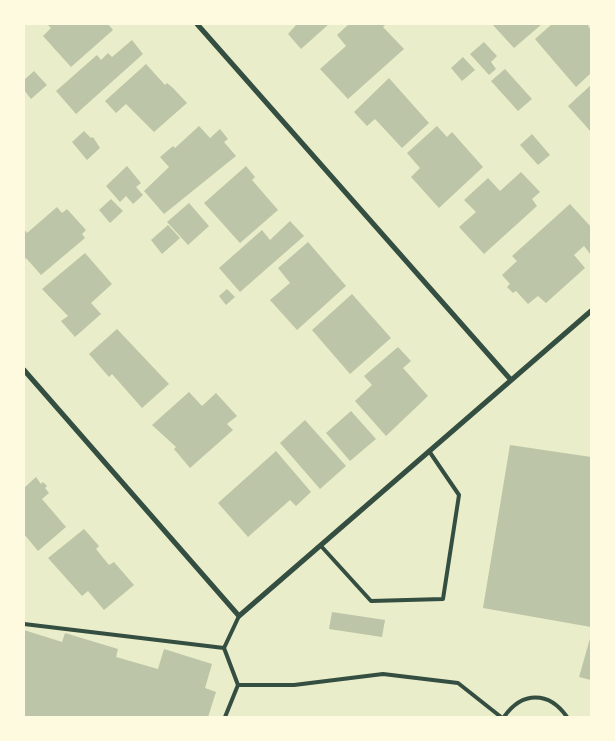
<!DOCTYPE html>
<html>
<head>
<meta charset="utf-8">
<style>
	body { margin:0 }
	#map { position:relative; width:615px; height:741px; overflow:hidden; background:#e9edc9; font-family:"Source Sans 3",sans-serif }
	canvas { display:block }
	.frame { position:absolute; inset:0; border:25px solid #fefae0; pointer-events:none }
</style>
</head>
<body>
<div id="map">
<canvas width="615" height="741"></canvas>
<div class="frame"></div>
</div>
<script>
const ctx = document.querySelector('canvas').getContext('2d');
ctx.lineJoin = 'round';
function fillPath(path, color) { ctx.fillStyle = color; ctx.fill(path, 'evenodd'); }
function strokePath(path, color, width, dash) { ctx.strokeStyle = color; ctx.lineWidth = width; ctx.lineCap = dash ? 'butt' : 'round'; ctx.setLineDash(dash || []); ctx.stroke(path); }
fillPath(new Path2D(`
	M47,24h61l5,6 -42,37 -28,-31 8,-8z
	M297,24h32l-28,25 -13,-15z
	M349,24h37l-3,3 21,22 -56,50 -28,-30 26,-23 -9,-11z
	M492,24h50l-28,24z
	M552,24h38l-2,2 3,4v43l-15,14 -41,-48z
	M132,40l11,14 -67,60 -20,-23 41,-36 4,5 7,-7 4,4z
	M484,42l13,14 -6,6 5,7 -7,6 -19,-21z
	M463,57l12,13 -13,11 -11,-13z
	M146,64l19,21 2,-2 6,5 14,15 -33,29 -28,-28 -10,9 -11,-12z
	M505,69l27,30 -14,12 -27,-30z
	M34,71l13,14 -16,14 -7,-9v-10z
	M389,78l40,45 -27,25 -27,-29 -8,7 -13,-14z
	M591,85v47l-23,-26z
	M199,126l11,12 10,-9 8,10 -4,3 12,14 -72,58 -20,-23 25,-24 -9,-10 13,-11 2,2z
	M437,126l10,11 5,-5 31,35 -44,41 -28,-31 9,-9 -13,-15z
	M84,131l7,7 2,-1 7,11 -13,12 -15,-18z
	M532,134l18,21 -12,10 -18,-20z
	M127,166l14,17 -5,4 7,8 -10,9 -7,-8 -6,6 -14,-16z
	M246,166l9,11 -3,3 26,30 -38,33 -36,-40z
	M521,172l19,20 -8,7 5,7 -53,48 -25,-27 17,-15 -12,-12 24,-22 12,13z
	M111,199l12,12 -13,12 -11,-13z
	M189,203l20,23 -21,19 -21,-23z
	M570,204l21,23v28l-7,-9 -10,9 11,13 -39,35 -8,-7 -10,8 -12,-13 -3,2 -6,-6 3,-3 -8,-9 15,-14 -5,-5z
	M57,207l5,6 5,-4 19,21 -4,4 3,4 -44,37 -15,-17 -2,2v-31l3,4z
	M290,221l14,15 -64,56 -21,-24 43,-38 8,10z
	M168,225l12,13 -18,16 -11,-14z
	M308,242l38,44 -49,44 -27,-30 20,-17 -12,-15z
	M85,253l27,31 -21,19 10,11 -26,23 -14,-16 7,-5 -26,-27z
	M227,289l8,8 -9,8 -7,-9z
	M352,294l39,44 -41,36 -38,-44z
	M117,329l52,55 -27,24 -30,-34 -3,3 -20,-23z
	M398,347l13,14 -8,7 25,28 -42,40 -31,-35 17,-16 -8,-9z
	M189,392l13,14 14,-13 21,23 -10,8 6,6 -43,38 -16,-19 2,-2 -24,-22z
	M351,411l25,28 -26,22 -24,-28z
	M305,420l41,46 -26,23 -40,-46z
	M510,445l81,12v170l-108,-19z
	M276,451l35,41 -15,14 -6,-6 -42,37 -30,-34z
	M36,477l5,7 2,-2 4,4 -2,2 4,5 -7,6 24,28 -28,24 -14,-17v-46z
	M84,529l15,17 -3,3 13,16 5,-3 20,23 -30,25 -16,-19 -6,5 -34,-38z
	M332,612l53,8 -3,17 -53,-8z
	M24,630l38,12 3,-9 53,16 -2,8 42,12 6,-20 48,15 -7,24 11,4 -8,25h-184z
	M591,635v45l-12,-3z`), '#bcc5a7');
strokePath(new Path2D(`
	M321,546l50,55 72,-2 16,-104 -30,-44
	M24,624l200,24 15,-32
	M224,648l14,37 -13,32
	M238,685h56l89,-11 75,9 43,34
	M504,717c18,-26 45,-26 63,0`), '#344e41', 4);
strokePath(new Path2D(`
	M197,24l314,356
	M24,370l215,246 352,-305`), '#344e41', 5);
</script>
</body>
</html>
